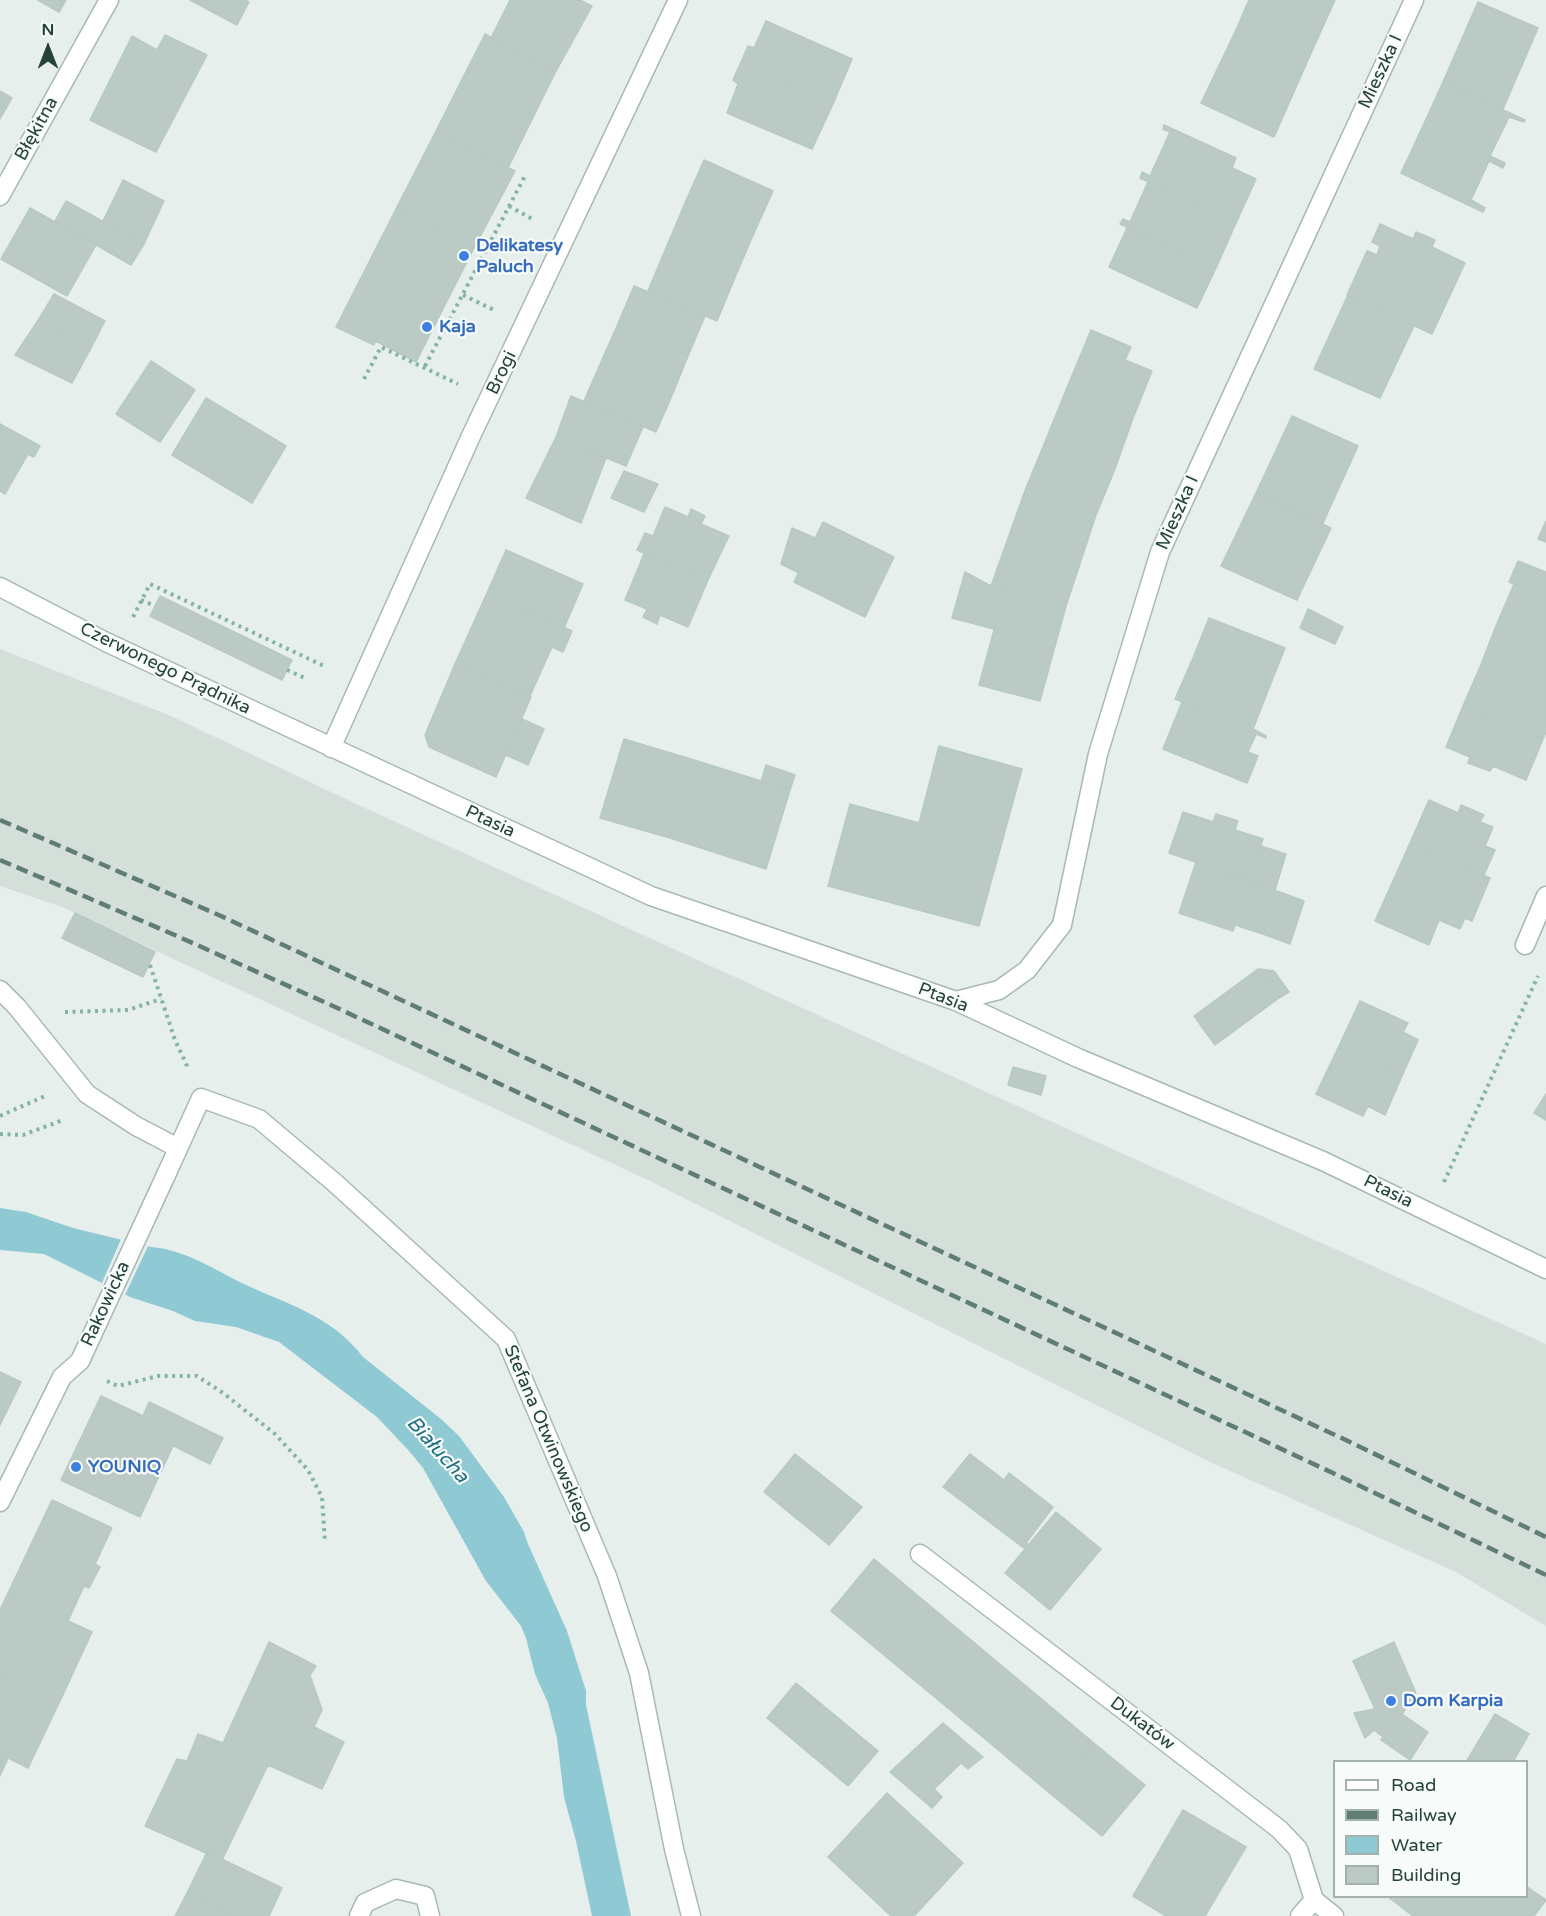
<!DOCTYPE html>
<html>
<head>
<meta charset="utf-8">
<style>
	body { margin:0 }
	#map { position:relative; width:1546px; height:1916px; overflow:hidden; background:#e6efeb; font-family:"Varela Round",sans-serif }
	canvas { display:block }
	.legend { position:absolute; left:1333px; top:1760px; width:195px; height:138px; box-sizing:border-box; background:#f7fbf9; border:2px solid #a3b1ad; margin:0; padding:8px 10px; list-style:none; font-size:18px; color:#24423a }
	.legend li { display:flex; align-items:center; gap:12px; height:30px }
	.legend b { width:30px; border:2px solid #a3b1ad }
	.north { position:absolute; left:18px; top:18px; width:60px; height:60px; -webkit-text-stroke:4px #f7fbf9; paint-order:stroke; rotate:0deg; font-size:16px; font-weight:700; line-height:24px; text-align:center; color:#24423a }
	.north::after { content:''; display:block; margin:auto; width:21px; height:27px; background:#24423a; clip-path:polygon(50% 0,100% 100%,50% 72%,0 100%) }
</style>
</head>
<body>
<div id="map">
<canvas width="1546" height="1916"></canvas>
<ul class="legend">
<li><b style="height:8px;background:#fff"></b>Road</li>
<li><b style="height:8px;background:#5f7d75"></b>Railway</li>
<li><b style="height:16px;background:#8ec9d4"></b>Water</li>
<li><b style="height:16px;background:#bbcac4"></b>Building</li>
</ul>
<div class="north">N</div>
</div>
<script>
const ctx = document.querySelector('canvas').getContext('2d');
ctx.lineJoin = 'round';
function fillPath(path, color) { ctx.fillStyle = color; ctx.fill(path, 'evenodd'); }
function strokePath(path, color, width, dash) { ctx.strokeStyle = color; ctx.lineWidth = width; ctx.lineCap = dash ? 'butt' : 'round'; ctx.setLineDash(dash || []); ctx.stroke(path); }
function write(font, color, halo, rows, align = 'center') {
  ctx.font = font + ' "Varela Round",sans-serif'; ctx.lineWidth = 4.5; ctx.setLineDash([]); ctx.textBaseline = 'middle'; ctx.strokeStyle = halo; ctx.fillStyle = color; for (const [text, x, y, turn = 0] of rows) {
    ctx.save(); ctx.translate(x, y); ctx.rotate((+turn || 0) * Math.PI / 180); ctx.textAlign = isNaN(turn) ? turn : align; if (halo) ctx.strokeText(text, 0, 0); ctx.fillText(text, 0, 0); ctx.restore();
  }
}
fillPath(new Path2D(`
	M0,649l171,67 181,86 676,309 518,233v282l-90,-54 -244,-109 -562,-282 -588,-274 -62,-21z`), '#d4dfda');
fillPath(new Path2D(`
	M0,1208l26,4 47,16 78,19c35,3 62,22 93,37 44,21 87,31 119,73l78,62 18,17 45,61 20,35 4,12 39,87 19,60v14l45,211h-39l-16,-75 -12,-44 -7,-59 -9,-35 -13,-29 -9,-36 -5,-12 -35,-45 -63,-113 -13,-16 -33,-35 -98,-75 -43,-15 -41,-6 -22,-10 -43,-14 -86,-43 -44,-4z`), '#8ec9d4');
fillPath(new Path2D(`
	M122,1237l27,7 -25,53 -23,-12z`), '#e6efeb');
const building = new Path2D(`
	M38,0h28l-7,12z
	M190,0h56l3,2 -12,23z
	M510,0h70l12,6 -37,67 -64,-35z
	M1249,0h86l-27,60 -72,-30z
	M1478,2l60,26 -35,81 -60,-27z
	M766,21l86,38 -19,45 -92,-42 7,-16 6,2z
	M1236,30l72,30 -34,77 -73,-34z
	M485,34l70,39 -47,95 -72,-37z
	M165,35l42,20 -51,97 -66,-32 42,-84 25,14z
	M741,62l92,42 -21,45 -85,-36 11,-29 -5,-4z
	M1443,82l82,38 -1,2 -15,-5 -19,39 15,7 -1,3 -82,-38z
	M0,91l12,7 -12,21z
	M1164,125l72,33 -4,10 24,11 -20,44 -96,-45 2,-6 8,4 20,-44 -7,-3z
	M1422,128l82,38 -1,2 -14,-7 -18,39 14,8 -2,4 -82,-39z
	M436,131l79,40 -41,77 -77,-41z
	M704,160l69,31 -19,42 -69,-30z
	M123,180l41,21 -20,43 -41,-23z
	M1148,182l88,41 -20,45 -96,-44 3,-5 7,3z
	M66,201l78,43 -13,21 -76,-44z
	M685,203l69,30 -18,42 -70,-27z
	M397,207l77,41 -58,114 -40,-21 -2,4 -38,-18z
	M30,208l66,37 -29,51 -66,-37z
	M1380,224l33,15 3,-7 19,8 -3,7 33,16 -33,71 -85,-39 20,-44 10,4 3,-9 -8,-4z
	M1127,228l89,40 -19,40 -88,-41z
	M666,248l70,27 -19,46 -69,-30z
	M634,286l71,30 -17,40 -71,-30z
	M54,294l51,27 -14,27 -52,-29z
	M1348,295l66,31 -34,72 -66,-29z
	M39,319l52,29 -19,35 -57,-28z
	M617,326l71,30 -15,37 -72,-31z
	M1091,330l40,17 -6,13 27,11 -19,47 -67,-28z
	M151,361l44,29 -35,52 -44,-28z
	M601,362l72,31 -17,39 -72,-31z
	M1066,390l67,28 -18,51 -70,-27z
	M571,396l72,31 -17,39 -70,-29z
	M206,398l80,48 -34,57 -80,-48z
	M1292,416l66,30 -35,77 -67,-30z
	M0,424l40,22 -6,11 -6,-3 -23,40 -5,-3z
	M556,437l50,21 -25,65 -55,-25z
	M1045,442l70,27 -19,46 -70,-27z
	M624,471l34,13 -14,28 -33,-14z
	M1026,488l70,27 -30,91 -75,-20z
	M1256,493l75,35 -34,72 -76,-34z
	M665,507l23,10 3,-8 14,7 -4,8 28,12 -21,44 -71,-30 8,-17 8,3z
	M1546,521v21l-8,-3z
	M823,522l71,35 -29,60 -71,-35z
	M792,528l23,10 -16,35 -18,-9z
	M506,550l77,34 -19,44 -77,-35z
	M644,554l64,26 -20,47 -28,-12 -3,9 -14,-7 4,-8 -22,-9z
	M1518,561l28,11v26l-37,-16z
	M965,572l26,14 14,4 -11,39 -42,-11z
	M1514,584l32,14v49l-50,-21z
	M1005,590l61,16 -26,95 -61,-16z
	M487,593l85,38 -9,21 -11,-5 -22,49 -75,-32z
	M160,596l132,64 -10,20 -132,-64z
	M1308,609l35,18 -8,17 -35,-16z
	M1209,618l76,30 -16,40 -76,-30z
	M1496,626l50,21v47l-66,-27z
	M1193,658l76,30 -16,41 -78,-30z
	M455,664l76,33 -35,80 -67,-30 -4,-12z
	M1480,667l66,27v38l-3,7 -80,-33z
	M1182,702l71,27 13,7v2l-10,-4 -8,18 10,4 -11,27 -84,-34z
	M1463,706l80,33 -17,41 -33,-14 -3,5 -22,-8 2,-6 -24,-10z
	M522,719l22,10 -16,36 -22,-10z
	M624,739l70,21 -24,78 -70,-20z
	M939,746l83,23 -43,157 -151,-40 22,-82 69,19z
	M694,760l96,30 -24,79 -96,-31z
	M766,765l29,10 -5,15 -29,-8z
	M1429,800l29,13 3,-8 23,10 -4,7 13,5 -8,19 10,4 -11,25 -74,-32z
	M1183,812l30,10 3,-8 22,7 -3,9 28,9 -14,41 -80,-27z
	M1410,843l80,35 -18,43 -7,-3 -5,11 -21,-9 -10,25 -54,-24z
	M1261,846l25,8 -11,36 -26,-10z
	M1196,862l81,29 -14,43 -28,-9 -2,6 -54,-18z
	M1277,891l27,10 -14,43 -27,-10z
	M75,913l80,39 -12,25 -81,-39z
	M1258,969l21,29 -64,47 -21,-29z
	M1259,969l15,2 15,21 -10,6z
	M1360,1001l48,22 -5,9 15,8 -16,36 -64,-28z
	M1338,1048l64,28 -17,39 -17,-9 -5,10 -47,-22z
	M1013,1067l33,9 -5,19 -33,-10z
	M1546,1094v26l-12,-7z
	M0,1372l21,10 -21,43z
	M101,1396l42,20 6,-14 19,9 -6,13 17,9 -39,84 -79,-37z
	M168,1411l55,27 -13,26 -36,-18 5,-13 -17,-9z
	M795,1454l67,53 -33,38 -65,-53z
	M970,1454l34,26 5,-7 44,34 -27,36 2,1 -3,5 -82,-62z
	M52,1500l60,28 -17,36 5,3 -11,21 -5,-2 -16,35 -60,-28z
	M1056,1512l45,37 -51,61 -45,-37z
	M874,1559l152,127 -42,52 -153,-127z
	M8,1593l84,39 -32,69 -60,-29v-62z
	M269,1642l47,24 -6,9 12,35 -8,17 30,15 -22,47 -54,-24 -45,-22z
	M1394,1642l22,51 -14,21 26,18 -18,28 -29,-20 2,-3 -9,-7 -9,8 -11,-25 21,-4 -22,-48z
	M0,1672l60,29 -32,67 -28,-14z
	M796,1683l82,68 -30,35 -81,-68z
	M1026,1686l69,58 -43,51 -68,-57z
	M1495,1714l34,20 -16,28h-47z
	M943,1723l40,34 -15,12 -7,-6 -27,26 8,8 -10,11 -42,-36z
	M198,1734l25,9 45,22 -46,95 -77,-34 32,-67 10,2z
	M1095,1744l50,41 -43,51 -50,-41z
	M0,1754l8,4 -8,18z
	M887,1793l76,70 -49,53h-23l-63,-59z
	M1183,1810l63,37 -41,69h-39l-33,-20z
	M207,1852l75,36 -13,28h-36l-46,-23z
	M1526,1886l20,14 -12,16h-121l-26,-20h139z
	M187,1893l46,23h-58z`);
fillPath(building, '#bbcac4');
strokePath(building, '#b8c9c2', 1.5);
const pedestrian = new Path2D(`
	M80,1361l86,-186`);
const minor = new Path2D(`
	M0,196l109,-196
	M0,587l106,55 545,254 305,105 122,57 245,103 223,108
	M331,748l140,-312 207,-436
	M1525,945l21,-49
	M0,990l17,17 70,87 49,32 42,22
	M956,1001l43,-11 28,-20 35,-45 36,-171 62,-202 254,-552
	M166,1175l35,-77 58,21 76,64 171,156 101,237 32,97 35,176 17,67
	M0,1502l62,-125 18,-16
	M920,1554l359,275 19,20 16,51 20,16
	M359,1916l6,-13 31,-14 29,7 5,20
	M1300,1916l14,-16`);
strokePath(pedestrian, '#a8b8b2', 21);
strokePath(minor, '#a8b8b2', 21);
strokePath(new Path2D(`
	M509,206l25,14
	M463,295l31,15
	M425,366l101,-192
	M364,379l17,-32 77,37
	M141,600l14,6
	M133,617l17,-33 174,82
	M287,670l18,8
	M150,965l25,75 13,28
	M65,1012l63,-2 33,-11
	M0,1116l45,-20
	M0,1134l23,1 40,-15
	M1444,1182l94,-206
	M107,1381l11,5 40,-10h39l26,17 52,41 33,36 14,27 3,45`), '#86b3a5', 4, [3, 4.5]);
strokePath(pedestrian, '#fff', 18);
strokePath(minor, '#fff', 18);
strokePath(new Path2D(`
	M0,820l221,96 1129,526 196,95
	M0,860l177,76 156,70 1002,468 211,101`), '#5f7d75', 4.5, [12, 6]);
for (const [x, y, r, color] of [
	[464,256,6,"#3f7fe0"],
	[427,327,6,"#3f7fe0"],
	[76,1467,6,"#3f7fe0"],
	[1391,1701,6,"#3f7fe0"]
]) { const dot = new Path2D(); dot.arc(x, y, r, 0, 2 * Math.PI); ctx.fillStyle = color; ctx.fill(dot); strokePath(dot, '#f7fbf9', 2); }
write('18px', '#24423a', '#f7fbf9', [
	["Mieszka I",1381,72,-65],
	["Błękitna",37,129,-61],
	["Brogi",502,373,-64],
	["Mieszka I",1178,513,-66],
	["Czerwonego Prądnika",165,669,26],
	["Ptasia",490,822,25],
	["Ptasia",943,998,21],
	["Ptasia",1388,1192,26],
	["Rakowicka",106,1304,-65],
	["Stefana Otwinowskiego",548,1439,67],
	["Dukatów",1142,1724,37]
]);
write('bold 18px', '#366cbe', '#f7fbf9', [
	["Delikatesy",476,246],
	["Paluch",476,267],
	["Kaja",439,327],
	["YOUNIQ",88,1467],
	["Dom Karpia",1403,1701]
], 'left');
write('italic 20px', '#1c6f80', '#f7fbf9', [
	["Białucha",437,1450,48]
]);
</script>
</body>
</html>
